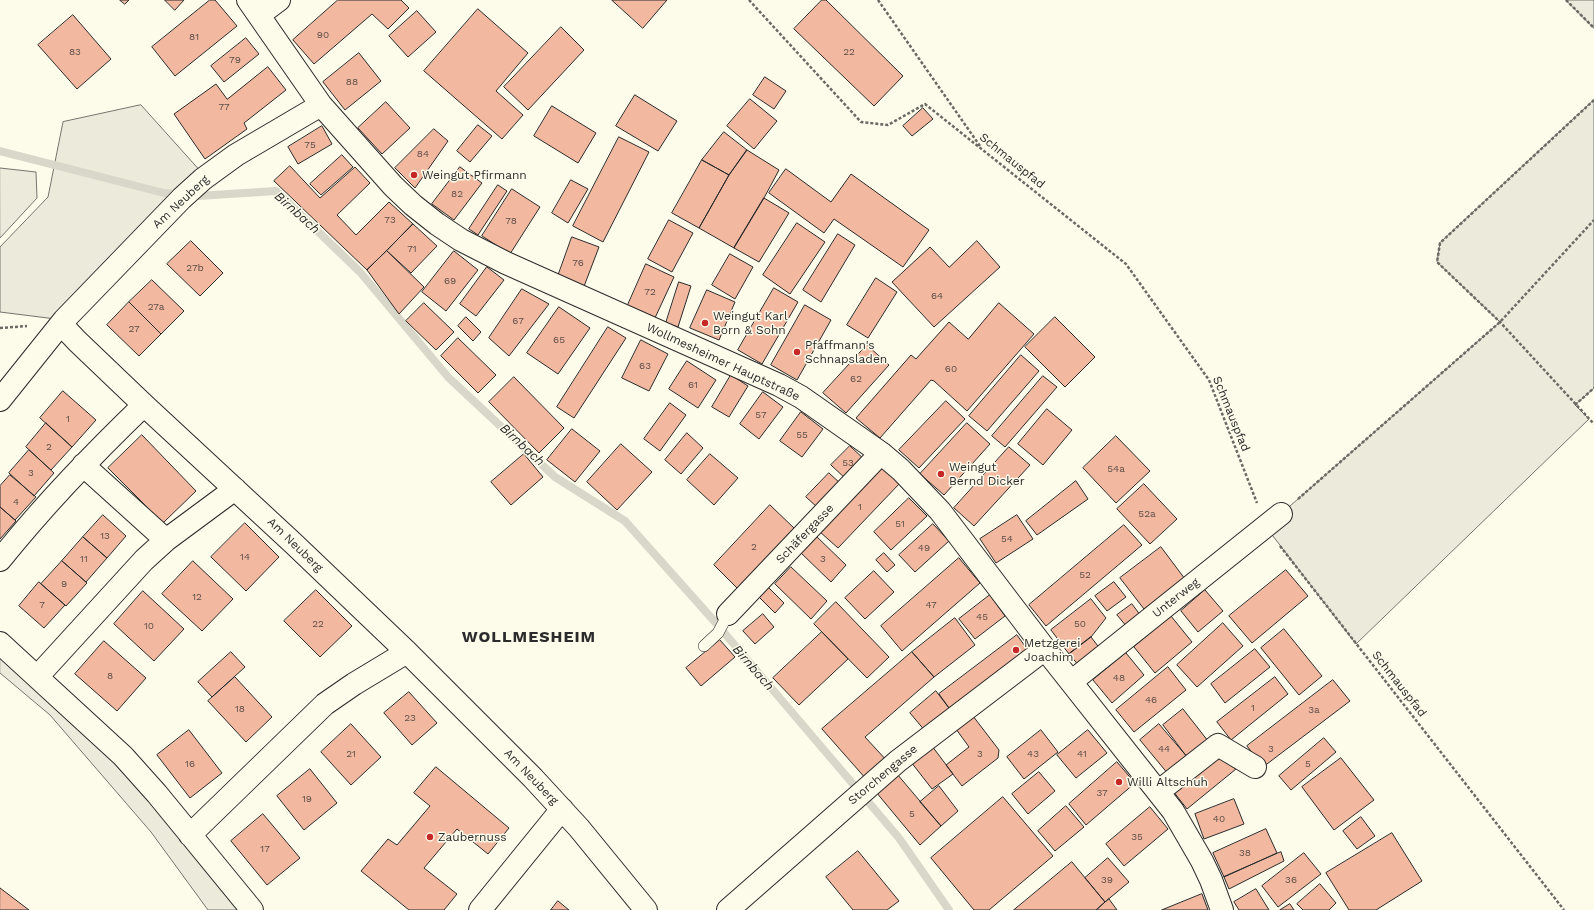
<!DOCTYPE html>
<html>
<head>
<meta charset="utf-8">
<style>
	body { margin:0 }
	canvas { display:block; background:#fdfbea }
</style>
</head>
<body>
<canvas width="1594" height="910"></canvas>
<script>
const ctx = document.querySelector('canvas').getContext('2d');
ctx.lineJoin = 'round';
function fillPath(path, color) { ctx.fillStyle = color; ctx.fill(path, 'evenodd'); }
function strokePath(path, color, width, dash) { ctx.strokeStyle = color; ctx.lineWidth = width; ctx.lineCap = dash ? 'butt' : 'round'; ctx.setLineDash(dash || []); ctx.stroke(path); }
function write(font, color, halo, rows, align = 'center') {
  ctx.font = font + ' "Work Sans",sans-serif'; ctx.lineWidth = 3; ctx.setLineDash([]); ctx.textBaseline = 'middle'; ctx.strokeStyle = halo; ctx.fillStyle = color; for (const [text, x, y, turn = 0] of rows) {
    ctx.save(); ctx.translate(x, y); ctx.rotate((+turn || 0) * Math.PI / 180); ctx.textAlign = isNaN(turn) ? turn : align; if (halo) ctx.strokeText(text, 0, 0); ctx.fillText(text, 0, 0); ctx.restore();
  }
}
const green = new Path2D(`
	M1566,0h28v28z
	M1594,100v288l-19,17 14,14 -233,225 -90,-117 234,-205 -63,-60 3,-19z
	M141,105l62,69 -139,146 -64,-8v-65l48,-50 15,-75z
	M0,168l36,4 1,26 -37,40z
	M0,643l37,34 215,233h-44l-57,-78 -101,-117 -50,-42z`);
fillPath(green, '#ecebdb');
strokePath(green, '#74746e', 1);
strokePath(new Path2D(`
	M0,151l164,42 34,3 78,-5 84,81 88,105 107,100 70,44 90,101 184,216 50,72`), '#d8d7c9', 8);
const building = new Path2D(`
	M120,0h9l-4,4z
	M165,0h19l-9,10z
	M210,0h5l22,26 -62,50 -23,-29z
	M338,0h63l8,8 -21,21 -16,-15 -58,50 -21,-24z
	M612,0h55l-24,28z
	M822,0h4l77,76 -29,30 -80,-77z
	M478,9l50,44 -32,38 27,24 -21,24 -78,-68z
	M417,11l19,21 -28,25 -19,-21z
	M73,15l38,44 -34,30 -39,-44z
	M561,27l23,23 -56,60 -24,-23z
	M246,38l13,16 -35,28 -13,-16z
	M359,53l22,28 -36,29 -22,-28z
	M268,67l18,23 -42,33 3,6 -42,30 -31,-45 42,-30 11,15z
	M765,77l21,14 -12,18 -21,-14z
	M635,95l42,26 -19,30 -42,-25z
	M750,99l27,22 -23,28 -27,-23z
	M386,102l24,26 -28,26 -24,-26z
	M552,106l44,27 -18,30 -44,-27z
	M923,108l10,11 -21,17 -9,-10z
	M478,125l14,11 -22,26 -13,-11z
	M322,126l10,18 -34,20 -10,-17z
	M434,129l14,12 -33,47 -20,-20z
	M724,132l23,18 -18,25 -27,-15z
	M619,137l30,15 -46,90 -30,-16z
	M747,150l32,20 -15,28 -30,50 -35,-20 30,-53z
	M342,155l11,12 -32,28 -11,-11z
	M702,160l27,15 -30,53 -27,-15z
	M290,166l30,32 35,-31 15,16 -33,32 19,20 33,-33 24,22 -46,46 -93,-89z
	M460,167l22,16 -28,37 -22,-16z
	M786,169l45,33 20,-28 78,56 -26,37 -69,-48 -10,14 -55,-40z
	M571,180l17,9 -20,34 -16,-10z
	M498,185l9,6 -29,44 -9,-6z
	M512,189l28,18 -30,47 -28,-18z
	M764,198l25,15 -30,49 -25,-14z
	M669,220l24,13 -21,39 -24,-13z
	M797,223l28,19 -35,52 -27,-19z
	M413,224l24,22 -26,27 -24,-22z
	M838,234l17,11 -34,57 -18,-12z
	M572,237l27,10 -16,42 -26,-10z
	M191,241l32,32 -23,23 -33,-32z
	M977,241l23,26 -66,60 -42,-45 38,-35 19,20z
	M387,251l37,36 -25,27 -32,-44z
	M454,251l24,19 -32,41 -24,-19z
	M730,254l23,13 -18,32 -23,-14z
	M646,264l28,13 -20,43 -27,-13z
	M487,267l17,13 -28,36 -16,-12z
	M876,278l21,14 -29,46 -21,-13z
	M152,280l32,31 -23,23 -32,-32z
	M679,282l12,4 -13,41 -12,-4z
	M774,288l24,14 -36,62 -24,-14z
	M522,289l27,15 -40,52 -20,-18z
	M707,290l28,12 -16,38 -29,-12z
	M129,302l32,32 -22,22 -32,-31z
	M424,303l30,29 -18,18 -30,-29z
	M999,303l35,31 -67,77 -33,-30 -3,-1 -51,58 -24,-20 55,-63 5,4 33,-37 19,17z
	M805,305l26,15 -34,60 -26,-15z
	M559,307l31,21 -32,46 -31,-21z
	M466,317l15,15 -8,9 -15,-15z
	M1055,317l40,40 -30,30 -40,-40z
	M608,327l18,11 -52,80 -17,-11z
	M458,338l38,37 -18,18 -37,-37z
	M641,340l27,14 -19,37 -27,-13z
	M867,345l22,20 -43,48 -23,-20z
	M1021,355l18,16 -52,60 -18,-15z
	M687,361l29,19 -18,28 -29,-19z
	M731,375l17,11 -19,31 -17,-10z
	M1043,376l14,11 -52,60 -13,-11z
	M514,377l50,51 -25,25 -50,-51z
	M63,391l33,29 -24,27 -32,-29z
	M763,392l20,15 -24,32 -19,-15z
	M946,401l19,18 -46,49 -20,-18z
	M670,403l16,12 -26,36 -16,-12z
	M1047,409l25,21 -29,35 -25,-21z
	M801,412l22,17 -21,28 -22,-16z
	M46,423l26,24 -21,23 -25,-23z
	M967,423l23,21 -46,51 -24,-21z
	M572,429l28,22 -25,31 -28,-22z
	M687,433l16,15 -22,26 -16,-14z
	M142,435l54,56 -33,32 -55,-55z
	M1116,436l34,35 -34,32 -33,-35z
	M621,444l31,28 -35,38 -30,-28z
	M850,446l16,15 -19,19 -16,-15z
	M1009,447l21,18 -56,61 -20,-18z
	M29,450l25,23 -20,23 -25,-23z
	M524,454l19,23 -32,28 -20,-23z
	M710,454l28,24 -24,27 -27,-25z
	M882,466l18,17 -62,65 -18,-16z
	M829,473l12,11 -23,24 -12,-11z
	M10,475l26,22 -21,23 -15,-13v-21z
	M1076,481l12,18 -51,36 -11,-14z
	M1144,484l33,35 -27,25 -33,-35z
	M909,498l18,18 -36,34 -17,-18z
	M770,505l25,24 -57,60 -24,-24z
	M0,507l16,14 -16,18z
	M103,515l23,21 -19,22 -24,-21z
	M1017,515l16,24 -37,24 -16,-24z
	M245,523l34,34 -33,34 -35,-34z
	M933,524l16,17 -34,31 -16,-17z
	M1124,525l18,20 -96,81 -17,-21z
	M816,536l30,29 -15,17 -31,-30z
	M83,537l24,21 -21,24 -24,-21z
	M1161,547l24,32 -41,30 -24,-31z
	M884,553l11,12 -8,7 -11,-12z
	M959,558l21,25 -78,68 -21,-25z
	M62,561l25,22 -21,23 -25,-22z
	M193,561l40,38 -31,32 -40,-37z
	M791,567l36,34 -16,18 -36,-35z
	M1286,570l22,26 -56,47 -23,-27z
	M874,571l20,21 -29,27 -20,-21z
	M39,582l26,23 -21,23 -25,-22z
	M1114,582l12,15 -19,14 -12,-15z
	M767,586l17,17 -9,10 -17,-17z
	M316,590l36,36 -32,31 -36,-36z
	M1205,590l18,21 -25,21 -17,-21z
	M143,591l41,38 -30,32 -40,-37z
	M990,595l15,21 -30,23 -16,-20z
	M1091,599l15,19 -15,19 -22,17 -18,-24z
	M836,602l53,55 -22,21 -53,-54z
	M1132,604l9,12 -14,11 -10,-12z
	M763,614l11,13 -19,17 -12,-13z
	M1171,616l21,26 -37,31 -21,-26z
	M955,618l20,27 -41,32 -22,-25z
	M1223,623l20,23 -46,41 -20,-22z
	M1284,629l38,47 -23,19 -38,-47z
	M822,632l26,27 -49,46 -26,-27z
	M1017,635l13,18 -78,59 -13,-18z
	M1091,637l10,13 -21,17 -11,-13z
	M720,640l15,17 -34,29 -15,-18z
	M104,641l42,37 -29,33 -42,-37z
	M1255,649l15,18 -45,36 -14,-19z
	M231,652l14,15 -33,30 -14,-15z
	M912,652l22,25 -69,60 23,25 -21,18 -45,-51z
	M1126,653l18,22 -32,28 -19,-23z
	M1168,667l18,23 -52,42 -18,-22z
	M235,677l37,40 -26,25 -38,-41z
	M1275,677l13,17 -57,46 -14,-18z
	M1333,680l17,21 -87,66 -16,-21z
	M936,691l16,21 -26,20 -16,-19z
	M409,692l28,31 -25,22 -28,-32z
	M1183,709l25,32 -21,16 -24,-32z
	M973,716l26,34 -1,8 -36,28 -16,-21 23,-18 -13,-18z
	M351,724l30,33 -30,28 -30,-33z
	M1159,724l30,35 -20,16 -29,-35z
	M189,730l33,43 -32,25 -33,-43z
	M1041,730l17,22 -34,27 -17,-22z
	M1088,730l19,23 -31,25 -19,-23z
	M1324,738l12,14 -45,38 -12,-14z
	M932,746l21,28 -21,15 -21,-27z
	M1216,756l20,13 -49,40 -14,-18z
	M1341,758l33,42 -40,30 -32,-43z
	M1117,762l18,21 -49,42 -17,-21z
	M436,767l73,61 -21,26 -31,-25 -33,39 33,26 -13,16h-35l-48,-39 27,-32 9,6 33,-39 -16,-13z
	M310,769l27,34 -33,27 -27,-34z
	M1039,772l16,19 -27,23 -16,-20z
	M897,774l44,52 -21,19 -44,-53z
	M939,786l19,25 -17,15 -21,-24z
	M1003,797l50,59 -64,54h-15l-43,-52z
	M1234,799l10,25 -40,15 -9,-25z
	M1066,806l18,21 -29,24 -17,-20z
	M1150,807l18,22 -44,37 -18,-22z
	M263,814l37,44 -33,27 -36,-44z
	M1361,817l14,19 -18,13 -14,-18z
	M1266,829l11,24 -53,24 -11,-24z
	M1392,833l30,48 -46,29h-27l-23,-37z
	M858,851l41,50 -12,9h-34l-27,-33z
	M1281,852l3,9 -55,28 -5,-12z
	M1304,853l17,21 -43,33 -16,-21z
	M1108,858l21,24 -24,20 -20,-24z
	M1072,862l33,40 -9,8h-82z
	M1320,884l16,19 -7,7h-26l-6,-6z
	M0,888l29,22h-29z
	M1256,889l13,21h-30l-5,-8z
	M1202,894l6,16h-46z
	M1109,899l8,11h-21l9,-8z
	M558,901l11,9h-18z
	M1290,904l4,6h-14z`);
fillPath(building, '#f2b8a0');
strokePath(building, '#2b2b2b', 1);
const service = new Path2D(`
	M704,646l14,-13 10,-19`);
const minor = new Path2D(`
	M248,0l73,105 72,81 20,19 24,19 24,16 45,23 273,122 22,12 80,56 20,17 39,41 105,138 128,162 29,50 9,19 11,30
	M259,15l20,-15
	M61,324l16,17 67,64 150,139 113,108 126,126 46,50 67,82
	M0,400l64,-80 118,-122 21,-19 33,-24 85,-50
	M83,465l83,75
	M0,560c44,-55 93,-106 144,-155
	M728,614l153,-161
	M0,643l123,113 34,38 95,116
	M37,677l107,-117 22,-20 69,-51
	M1071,682l210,-168
	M1158,792l60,-47 37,22
	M190,835l135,-131 29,-20 53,-32
	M480,910l82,-101
	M728,910l170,-149 147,-112`);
strokePath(service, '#2b2b2b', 12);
strokePath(minor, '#2b2b2b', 24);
strokePath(new Path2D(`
	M749,0l112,122 27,3 37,-21 201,160 83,116 48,123
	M878,0l102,146
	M1566,0l28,28
	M1594,100l-154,143 -3,19 63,60 94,102
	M0,328l27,-2
	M1575,405l19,-17
	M1298,499l202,-177 94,-102
	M1280,546l284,364`), '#6a6964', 2.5, [3, 2]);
strokePath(service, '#fdfbea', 11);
strokePath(minor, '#fdfbea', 22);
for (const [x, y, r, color] of [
	[414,175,4,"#c62828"],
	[705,323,4,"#c62828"],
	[797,352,4,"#c62828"],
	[941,474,4,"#c62828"],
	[1016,650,4,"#c62828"],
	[1119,782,4,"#c62828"],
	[430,837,4,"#c62828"]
]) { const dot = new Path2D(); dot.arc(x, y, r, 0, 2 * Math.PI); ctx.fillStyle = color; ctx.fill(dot); strokePath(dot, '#fdfbea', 1.5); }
write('10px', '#5d4e48', null, [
	["90",323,35],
	["81",194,37],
	["83",75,52],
	["22",849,52],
	["79",235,60],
	["88",352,82],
	["77",224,107],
	["75",310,145],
	["84",423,154],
	["82",457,194],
	["73",390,220],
	["78",511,221],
	["71",412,249],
	["76",578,263],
	["27b",195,268],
	["69",450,281],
	["72",650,292],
	["64",937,296],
	["27a",156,307],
	["67",518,321],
	["27",134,329],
	["65",559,340],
	["63",645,366],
	["60",951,369],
	["62",856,379],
	["61",693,385],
	["57",761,415],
	["1",68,419],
	["55",802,435],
	["2",49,447],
	["53",848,463],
	["54a",1116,469],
	["3",31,473],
	["4",16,502],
	["1",860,507],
	["52a",1147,514],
	["51",900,524],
	["13",105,536],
	["54",1007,539],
	["2",754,547],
	["49",924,548],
	["14",245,557],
	["11",84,559],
	["3",823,559],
	["52",1085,575],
	["9",64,584],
	["12",197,597],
	["7",42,605],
	["47",931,605],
	["45",982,617],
	["22",318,624],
	["50",1080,624],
	["10",149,626],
	["8",110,676],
	["48",1119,678],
	["46",1151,700],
	["1",1253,708],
	["18",240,709],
	["3a",1314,710],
	["23",410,718],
	["44",1164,749],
	["3",1271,749],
	["21",351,754],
	["3",980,754],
	["43",1033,754],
	["41",1082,754],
	["16",190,764],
	["5",1308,764],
	["37",1102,793],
	["19",307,799],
	["5",912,814],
	["40",1219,819],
	["35",1137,837],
	["17",265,849],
	["38",1245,853],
	["39",1107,880],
	["36",1291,880]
]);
write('12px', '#2b2b2b', '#fdfbea', [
	["Schmauspfad",1012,161,39],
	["Am Neuberg",181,202,-43],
	["Wollmesheimer Hauptstraße",723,362,25],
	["Schmauspfad",1231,414,68],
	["Schäfergasse",805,534,-46],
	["Am Neuberg",295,545,44],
	["Unterweg",1176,598,-38],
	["Schmauspfad",1399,684,52],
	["Storchengasse",883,775,-40],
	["Am Neuberg",531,777,46]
]);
write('12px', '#2b2b2b', '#fdfbea', [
	["Weingut Pfirmann",422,175],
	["Weingut Karl",713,316],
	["Born & Sohn",713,330],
	["Pfaffmann's",805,345],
	["Schnapsladen",805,359],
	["Weingut",949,467],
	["Bernd Dicker",949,481],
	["Metzgerei",1024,643],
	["Joachim",1024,657],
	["Willi Altschuh",1127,782],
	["Zaubernuss",438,837]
], 'left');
write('italic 13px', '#2b2b2b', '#fdfbea', [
	["Birnbach",297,213,42],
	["Birnbach",522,445,43],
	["Birnbach",753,668,49]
]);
ctx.letterSpacing = '1px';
write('bold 16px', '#2b2b2b', '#fdfbea', [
	["WOLLMESHEIM",529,637]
]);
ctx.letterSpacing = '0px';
</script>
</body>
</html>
